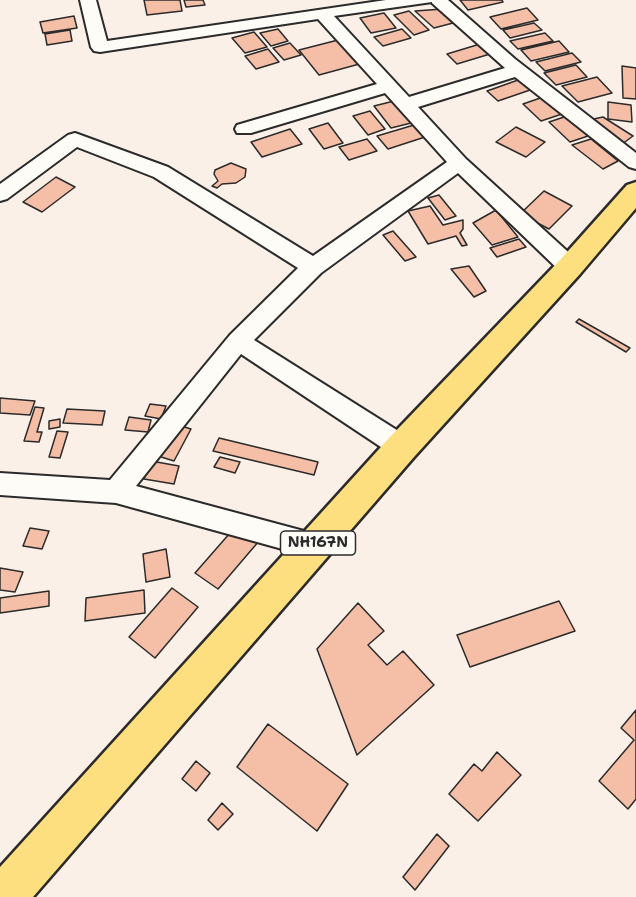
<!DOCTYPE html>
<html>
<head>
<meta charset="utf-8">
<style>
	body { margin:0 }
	canvas { display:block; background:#fbf0e7 }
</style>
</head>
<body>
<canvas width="636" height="897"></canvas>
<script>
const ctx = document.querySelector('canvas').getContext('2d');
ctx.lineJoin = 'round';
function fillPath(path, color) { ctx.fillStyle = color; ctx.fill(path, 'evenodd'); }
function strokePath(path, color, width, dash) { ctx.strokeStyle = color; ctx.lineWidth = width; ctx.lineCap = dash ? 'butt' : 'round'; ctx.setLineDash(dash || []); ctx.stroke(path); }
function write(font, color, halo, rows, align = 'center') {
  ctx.font = font + ' "Shantell Sans",sans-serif'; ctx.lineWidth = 6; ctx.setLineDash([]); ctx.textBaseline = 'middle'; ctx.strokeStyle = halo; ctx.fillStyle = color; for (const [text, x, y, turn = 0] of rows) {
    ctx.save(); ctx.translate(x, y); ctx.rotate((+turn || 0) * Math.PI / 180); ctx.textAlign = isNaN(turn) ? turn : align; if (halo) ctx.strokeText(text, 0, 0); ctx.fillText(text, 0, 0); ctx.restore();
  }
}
const building = new Path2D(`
	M144,0h36l2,11 -35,4z
	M184,0h19l2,5 -19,2z
	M460,0h42l1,2 -35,8z
	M527,8l11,12 -37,9 -11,-12z
	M443,9l10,14 -19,5 -19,-17z
	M409,11l20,19 -15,5 -20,-20z
	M384,13l12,15 -25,5 -11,-15z
	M74,16l3,12 -34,5 -3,-11z
	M534,23l8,7 -32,8 -7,-8z
	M278,29l10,12 -17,5 -11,-13z
	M402,29l9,9 -28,8 -9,-9z
	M70,30l2,11 -25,4 -2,-11z
	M254,32l13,15 -22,6 -13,-15z
	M545,33l8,8 -35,8 -8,-8z
	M342,39l21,24 -44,12 -20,-25z
	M559,41l10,11 -38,9 -10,-11z
	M290,43l11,12 -17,5 -11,-12z
	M480,44l10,10 -33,10 -10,-10z
	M268,49l11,13 -23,7 -11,-13z
	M572,53l9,9 -36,9 -9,-9z
	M576,65l11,12 -31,8 -12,-12z
	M622,66l14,2v31l-13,-1z
	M597,77l15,16 -34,9 -16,-16z
	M521,79l12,10 -35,12 -11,-10z
	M546,96l19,17 -24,8 -18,-17z
	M394,101l17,22 -20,5 -17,-22z
	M608,102l23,3 1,17 -24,-3z
	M370,111l15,18 -17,6 -15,-19z
	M567,116l21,20 -18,6 -21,-20z
	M603,117l30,19 -15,11 -29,-27z
	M328,123l15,20 -19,6 -15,-20z
	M414,125l11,12 -37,12 -11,-13z
	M516,127l29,15 -19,15 -30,-15z
	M290,129l12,15 -40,13 -11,-15z
	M367,139l10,12 -28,9 -10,-13z
	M591,139l27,22 -15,8 -31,-24z
	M231,163l15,6 -1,8 -9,6 -14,1 -5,4 -5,-2 6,-5 -4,-7 1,-4z
	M56,177l19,10 -33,25 -19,-10z
	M544,191l28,15 -23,23 -29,-15z
	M439,195l17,21 -11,4 -17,-22z
	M430,206l13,19 20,-5v9l-3,4 7,12 -5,1 -6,-10 -28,8 -20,-33z
	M496,210l22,27 -26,8 -19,-22z
	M393,231l23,26 -11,4 -22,-26z
	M519,239l7,8 -29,10 -7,-9z
	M469,266l17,25 -12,6 -23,-28z
	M579,319l51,29 -4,4 -50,-30z
	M0,398l35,3 -5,14 -30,-2z
	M150,404l16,2 -5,13 -16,-3z
	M35,407l9,1 -7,24h5l-3,10 -15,-1z
	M67,409l38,2 -3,14 -39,-2z
	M129,417l22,3 -3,12 -23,-2z
	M60,419v8l-11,2v-8z
	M175,424l16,5 -17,32 -16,-5z
	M57,431l11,1 -8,26 -11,-1z
	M219,438l99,24 -4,13 -101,-24z
	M220,457l20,5 -5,11 -21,-6z
	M151,461l28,5 -5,18 -30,-5z
	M237,525l22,16 -41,48 -23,-16z
	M30,528l19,3 -7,18 -19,-3z
	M166,549l4,28 -24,5 -3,-28z
	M0,568l23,4 -8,20 -15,-2z
	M172,588l26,19 -43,51 -26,-21z
	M144,590l1,23 -60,8 1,-23z
	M49,591v15l-49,7v-15z
	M559,601l16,30 -105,36 -13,-32z
	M358,603l26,28 -16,14 19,20 16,-14 31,34 -77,70 -40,-106z
	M636,710v89l-8,10 -29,-28 35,-41 -13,-12z
	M268,724l80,60 -31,47 -80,-64z
	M497,752l24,23 -43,46 -29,-27 25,-30 8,7z
	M196,761l14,12 -14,18 -14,-12z
	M222,803l11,11 -15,16 -10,-10z
	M437,834l12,12 -34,44 -12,-13z`);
fillPath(building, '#f4bea7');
strokePath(building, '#2b2b2b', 1.5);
const street = new Path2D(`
	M80,0h16l11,41 279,-41h62l67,59 121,94v16l-7,-2 -114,-90 -97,30 48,52 112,102 3,6 -3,6 -8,2 -8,-2 -104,-100 -137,100 -67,67 157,99 4,8 -4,8 -9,3 -9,-3 -152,-101 -105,132 179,48 10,3 4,9 -4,9 -10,3 -199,-55 -116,-8v-22l110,7 120,-145 68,-67 -144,-91 -77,-30 -70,52 -7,2v-17l68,-49 7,-2 93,34 145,89 134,-94 -62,-69 -134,40h-14l-2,-4 2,-4 140,-41 -59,-65 -218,33 -6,-1 -3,-4zM432,2v1l73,65 -96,29 -75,-81z`);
const highway = new Path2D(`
	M636,182v26l-56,66 -166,183 -381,440h-33v-30l390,-430 170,-177 67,-75z`);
strokePath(street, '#2b2b2b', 4);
strokePath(highway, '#2b2b2b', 5);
fillPath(street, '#fdfcf7');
fillPath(highway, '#fddf80');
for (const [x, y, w] of [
	[318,543,75]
]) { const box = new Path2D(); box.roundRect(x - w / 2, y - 12, w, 24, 4.5); ctx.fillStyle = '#fdfcf7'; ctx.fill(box); strokePath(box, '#2b2b2b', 1.5); }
write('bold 15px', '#2b2b2b', null, [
	["NH167N",318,543]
]);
</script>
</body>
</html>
